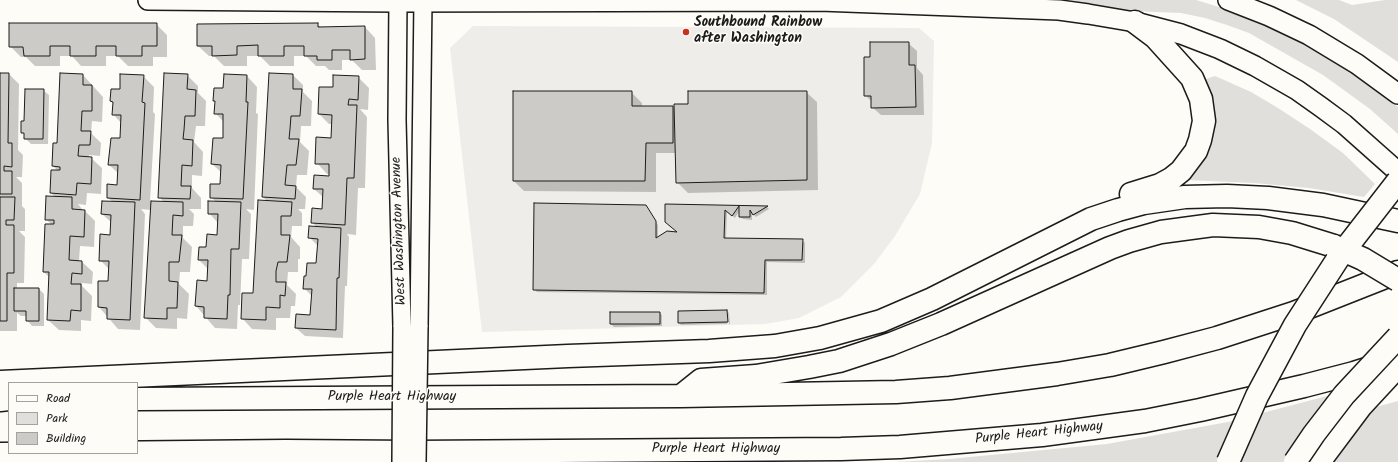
<!DOCTYPE html>
<style>
body{margin:0}
#map{position:relative;width:1398px;height:462px;overflow:hidden;background:#fdfcf7;font-family:Kalam,sans-serif}
canvas{display:block}
.legend{position:absolute;left:8px;top:382px;width:130px;height:72px;box-sizing:border-box;background:#fdfcf7;border:1px solid #a3a29f;margin:0;padding:5px 7px;list-style:none;font-size:12px;color:#1c1c1c}
.legend li{display:flex;align-items:center;gap:8px;height:20px}
.legend b{width:20px;border:1px solid #a3a29f}
</style>
<div id="map">
<canvas width="1398" height="462"></canvas>
<ul class="legend">
<li><b style="height:5px;background:#fdfcf7"></b>Road</li>
<li><b style="height:11px;background:#e0dfdb"></b>Park</li>
<li><b style="height:11px;background:#cccbc8"></b>Building</li>
</ul>
</div>
<script>
const g = document.querySelector('canvas').getContext('2d');
g.lineJoin = 'round';
function fillPath(path, color) {
  g.fillStyle = color;
  g.fill(path, 'evenodd');
}
function poly(rows) {
  const path = new Path2D();
  for (const r of rows) {
    path.moveTo(r[0], r[1]);
    for (let i = 2; i < r.length; i += 2) path.lineTo(r[i], r[i + 1]);
  }
  return path;
}
function strokePath(path, color, width, dash) {
  g.strokeStyle = color;
  g.lineWidth = width;
  g.lineCap = dash ? 'butt' : 'round';
  g.setLineDash(dash || []);
  g.stroke(path);
}
function write(font, color, halo, rows, align = 'center') {
  g.font = font + ' Kalam,sans-serif';
  g.lineWidth = 3;
  g.setLineDash([]);
  g.textBaseline = 'middle';
  g.strokeStyle = halo;
  g.fillStyle = color;
  for (const [text, x, y, turn = 0] of rows) {
    g.save();
    g.translate(x, y);
    g.rotate((+turn || 0) * Math.PI / 180);
    g.textAlign = isNaN(turn) ? turn : align;
    if (halo) g.strokeText(text, 0, 0);
    g.fillText(text, 0, 0);
    g.restore();
  }
}
fillPath(poly([
 [473,26,919,28,934,41,932,143,920,194,895,236,874,264,841,297,799,318,765,324,482,332,450,48]
]), '#eeede9');
fillPath(poly([
 [1051,0,1196,0,1232,11,1270,26,1330,57,1374,88,1398,107,1398,134,1370,109,1323,75,1249,33,1227,25,1205,18,1181,13,1132,11],
 [1296,0,1339,0,1352,5,1385,0,1398,0,1398,62,1334,19],
 [1215,76,1251,92,1278,108,1310,129,1343,153,1375,184,1364,197,1309,188,1254,183,1187,180,1200,165,1210,143,1214,122,1213,105,1209,91,1203,80],
 [1398,381,1376,407,1398,401,1398,462,895,462,949,459,1107,444,1228,422,1331,395]
]), '#e0dfdb');
fillPath(poly([
 [156,24,167,35,167,57,153,57,153,66,128,66,118,56,106,56,106,66,81,66,72,56,60,56,60,66,35,66,26,57,21,57,10,46],
 [317,24,321,27,365,27,375,38,376,70,362,70,352,60,342,60,342,70,329,70,325,66,316,66,306,56,294,56,294,66,270,66,260,56,247,56,247,66,224,66,214,56,209,56,198,46],
 [908,43,917,51,917,68,923,75,924,115,881,115,872,107,872,102,865,95,871,58],
 [0,74,9,74,19,84,18,150,23,155,22,177,16,177,22,183,22,206,25,209,25,231,19,231,25,237,24,283,17,283,17,289,39,289,44,294,44,326,32,326,27,320,27,316,21,316,17,313,17,331,0,331],
 [83,75,103,97,102,122,92,121,91,133,101,143,100,156,89,155,89,158,91,158,102,168,101,194,87,193,86,205,78,204,82,209,82,211,85,211,95,221,94,247,80,246,79,261,82,262,93,272,92,284,82,283,82,286,92,296,91,321,81,320,81,331,59,330,48,320,50,278,44,272,52,225,46,219,55,197,51,193,58,171,53,166,58,144],
 [187,75,198,86,198,93,206,101,205,126,196,126,194,142,203,152,202,176,192,175,192,188,201,198,201,209,189,209,194,214,193,226,183,226,183,238,192,247,190,272,180,272,179,284,189,294,187,319,177,318,177,329,156,328,145,317,151,210,141,209,145,214,140,330,118,329,99,307,109,282,110,270,100,260,111,236,112,223,102,214,113,202,108,198,118,186,119,174,109,165,121,139,121,123,113,114,114,103,111,101,121,90,143,76,154,87,153,112,155,114,150,202,164,202,159,197],
 [293,75,303,85,303,92,312,101,311,126,301,126,300,142,309,151,307,175,297,175,296,187,306,197,305,209,298,209,302,213,302,226,292,226,291,237,300,247,300,259,298,259,298,272,288,272,287,285,296,294,295,306,291,306,290,318,276,318,276,330,252,329,242,318,254,294,268,202,263,197,265,152],
 [247,76,257,87,256,113,258,114,254,210,246,209,251,214,249,259,242,259,240,305,238,305,237,329,215,328,196,306,208,282,208,269,199,260,218,236,218,223,209,213,216,202,211,197,221,185,222,173,212,164,224,139,224,122,215,113,224,89],
 [358,77,369,88,368,110,360,109,367,117,365,188,358,188,356,235,347,234,349,237,347,286,345,286,343,338,305,336,296,328,311,316,313,297,304,288,307,277,317,264,318,246,310,238,317,228,313,223,323,210,324,198,314,189,330,177,330,174,327,174,317,163,331,139,332,124,329,124,319,114,334,88],
 [43,90,49,95,48,144,31,144,25,138,25,135,22,132,25,122],
 [631,92,642,103,642,107,673,107,675,110,689,105,806,92,817,102,818,190,688,193,677,182,676,153,656,153,656,192,524,191,514,181],
 [666,205,767,207,769,209,756,217,752,213,752,220,743,219,740,217,740,210,735,218,727,212,726,239,802,240,805,243,805,263,767,262,767,295,537,292,534,289,645,206,658,225,658,238,679,233],
 [727,311,728,312,726,312,727,324,681,325,679,323],
 [728,312,729,313,730,324,729,324],
 [611,313,660,313,662,315,662,326,614,327,611,324]
]), '#0003');
const building = poly([
 [9,23,157,23,157,46,142,46,142,56,116,56,116,46,96,46,96,56,70,56,70,46,50,46,50,56,24,56,23,47,9,47,9,23],
 [318,23,318,27,365,26,365,59,350,60,350,50,332,50,332,60,317,60,317,56,304,56,304,46,284,46,284,56,258,56,258,45,237,46,237,55,212,56,212,46,197,46,197,24,318,23],
 [870,42,909,42,909,65,915,65,916,107,871,108,871,96,864,96,864,57,870,57,870,42],
 [0,73,9,73,8,143,12,143,12,167,4,166,4,171,12,171,12,194,0,194,0,73],
 [60,73,83,74,83,85,92,85,92,111,82,111,81,131,91,131,90,145,79,145,78,156,92,157,91,184,77,183,76,195,50,193,51,170,60,170,60,167,52,166,53,143,57,143,60,73],
 [164,73,188,74,187,89,196,90,195,116,185,116,184,130,183,139,193,140,192,166,182,165,181,186,191,186,190,199,158,198,164,73],
 [269,73,293,74,293,89,302,89,300,116,291,116,290,129,289,139,299,139,296,165,287,165,285,185,296,186,295,199,262,197,269,73],
 [120,74,144,75,142,102,145,103,140,200,107,198,107,184,117,185,118,165,108,165,111,138,120,138,121,115,112,115,113,102,110,101,111,89,120,89,120,74],
 [224,74,247,75,246,102,248,102,243,199,210,198,210,184,220,184,221,165,211,164,213,138,223,138,223,114,214,114,215,101,213,101,214,88,223,88,224,74],
 [333,75,359,76,358,100,349,99,348,105,357,105,354,178,347,178,345,225,311,223,312,208,322,209,323,189,313,189,314,175,329,176,329,164,315,164,316,137,331,138,332,115,318,114,319,87,333,87,333,75],
 [25,89,44,89,43,139,24,139,24,133,21,133,21,121,24,121,25,89],
 [513,91,632,91,632,106,673,106,673,143,646,143,645,181,513,181,513,91],
 [688,91,807,91,807,180,676,183,674,104,688,104,688,91],
 [46,196,72,197,72,209,85,210,84,237,70,236,69,260,82,261,82,274,72,273,71,284,81,284,81,311,71,310,70,321,47,320,49,272,43,272,45,224,54,224,54,220,45,220,46,196],
 [0,197,15,197,14,220,6,220,6,225,14,225,14,273,7,273,7,321,0,321,0,197],
 [258,200,292,202,291,216,281,216,281,235,290,235,287,262,278,262,276,271,276,282,286,282,285,296,280,295,280,308,266,307,266,320,241,319,242,293,253,293,258,200],
 [102,201,135,202,130,320,107,319,107,308,98,307,98,281,108,281,109,261,99,261,100,234,110,235,111,215,101,214,102,201],
 [151,201,183,202,183,216,173,215,172,235,182,235,179,262,169,262,169,281,178,282,177,308,167,308,167,319,144,318,151,201],
 [208,201,241,202,239,249,231,249,230,295,228,295,227,319,204,318,204,307,195,306,197,280,207,281,208,260,198,260,199,247,206,247,207,234,217,235,218,214,208,214,208,201],
 [534,203,646,205,656,221,656,238,667,231,677,232,665,222,665,204,768,206,753,215,750,210,750,217,739,217,739,206,732,216,725,210,724,238,803,239,802,260,765,260,764,293,533,290,534,203],
 [309,226,341,228,339,278,337,278,336,330,295,328,296,314,310,315,312,289,303,289,304,276,306,276,307,263,316,263,318,239,308,238,309,226],
 [14,288,39,288,39,321,26,321,26,311,14,311,14,288],
 [727,310,728,322,678,323,678,311,727,310],
 [610,312,660,312,660,324,610,324,610,312]
]);
fillPath(building, '#cccbc8');
strokePath(building, '#1c1c1c', 1);
const secondary = poly([
 [398,0,397,120,402,327],
 [419,327,423,0]
]);
const primary = poly([
 [148,0,397,2,820,1,1059,10,1088,14,1135,22,1181,34,1220,49,1255,66,1297,90,1321,107,1344,124,1398,172],
 [1228,0,1269,16,1309,35,1357,64,1398,94]
]);
const motorway = poly([
 [1131,194,1160,185,1171,179,1181,171,1196,151,1200,140,1204,121,1201,99,1192,78,1155,37,1135,22],
 [0,382,568,356,709,351,775,346,820,338,881,321,932,299,1091,219,1118,210,1144,203,1185,197,1227,196,1268,198,1323,205,1398,221],
 [681,396,701,380,756,376,809,367,839,361,891,344,941,324,1110,248,1129,241,1161,232,1213,225,1259,227,1292,233,1334,246],
 [137,399,681,396,896,392,950,388,1057,374,1110,365,1164,352,1217,338,1294,313,1398,272],
 [0,400,9,399],
 [0,454,286,451,414,452,841,449,900,447,1042,435,1145,421,1200,410,1304,386,1354,373,1398,359],
 [1319,462,1361,406,1398,366]
]);
strokePath(secondary, '#1c1c1c', 20);
strokePath(primary, '#1c1c1c', 22);
strokePath(motorway, '#1c1c1c', 25);
strokePath(secondary, '#fdfcf7', 17);
strokePath(primary, '#fdfcf7', 19);
strokePath(motorway, '#fdfcf7', 22);
const secondaryBridge = poly([
 [401,462,402,327],
 [417,462,419,327]
]);
const motorwayBridge = poly([
 [1334,246,1363,259,1398,280],
 [1228,462,1257,396,1295,325,1339,257,1398,181],
 [1295,462,1314,434,1344,395,1398,337]
]);
strokePath(secondaryBridge, '#1c1c1c', 20, []);
strokePath(motorwayBridge, '#1c1c1c', 25, []);
strokePath(secondaryBridge, '#fdfcf7', 17);
strokePath(motorwayBridge, '#fdfcf7', 22);
for (const [x, y, r, color] of [
 [686,32,4,"#c8321e"]
]) {
  const dot = new Path2D();
  dot.arc(x, y, r, 0, 2 * Math.PI);
  g.fillStyle = color;
  g.fill(dot);
  strokePath(dot, '#fdfcf7', 1.5);
}
write('bold 14px', '#1c1c1c', '#fdfcf7', [
 ["Southbound Rainbow",694,24],
 ["after Washington",694,40]
], 'left');
write('14px', '#1c1c1c', '#fdfcf7', [
 ["West Washington Avenue",400,231,-92],
 ["Purple Heart Highway",392,398],
 ["Purple Heart Highway",1039,434,-6],
 ["Purple Heart Highway",716,450]
]);
</script>
